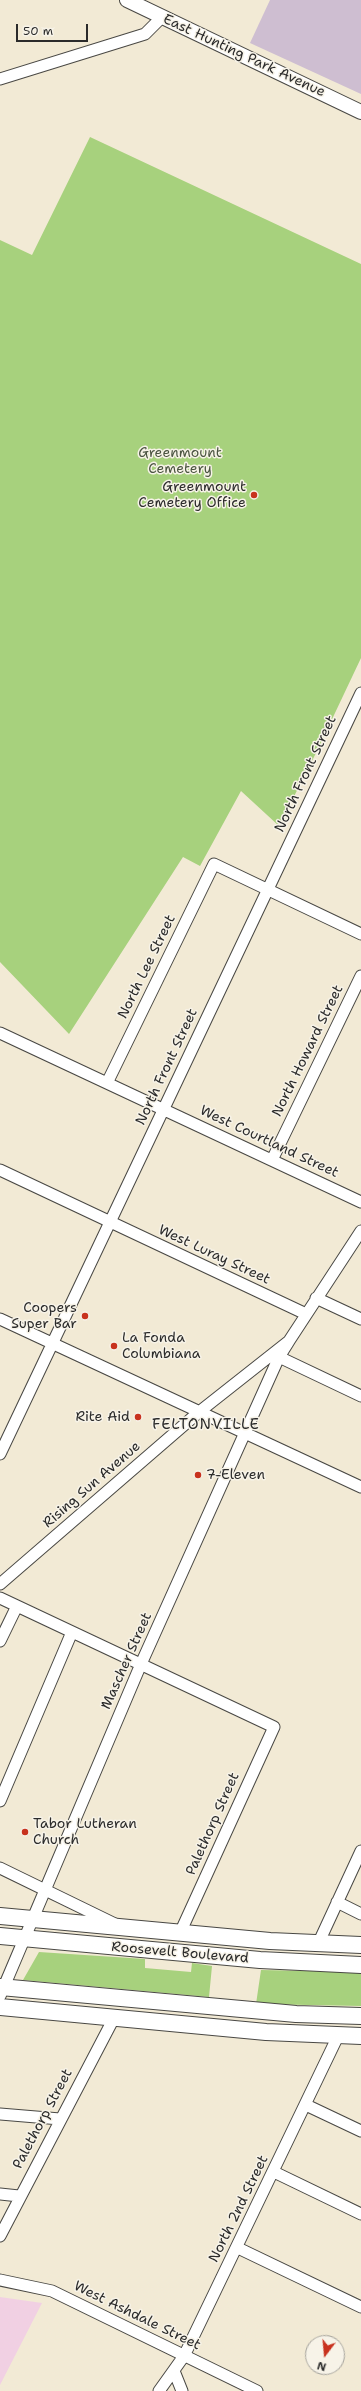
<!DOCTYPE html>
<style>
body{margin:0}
#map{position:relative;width:361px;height:2391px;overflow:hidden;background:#f2ead5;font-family:"Shantell Sans",sans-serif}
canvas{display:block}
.north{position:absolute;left:305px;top:2335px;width:40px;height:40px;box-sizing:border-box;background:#f7f3e8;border:1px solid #a5a39c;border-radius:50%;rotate:196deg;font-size:11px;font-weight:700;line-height:16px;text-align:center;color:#2b2b2b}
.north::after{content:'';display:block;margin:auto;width:14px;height:18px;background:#c8321e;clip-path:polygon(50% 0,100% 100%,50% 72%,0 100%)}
.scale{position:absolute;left:16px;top:24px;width:72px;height:18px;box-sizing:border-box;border:2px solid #2b2b2b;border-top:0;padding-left:5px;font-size:12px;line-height:14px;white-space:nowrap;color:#2b2b2b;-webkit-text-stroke:3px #f7f3e8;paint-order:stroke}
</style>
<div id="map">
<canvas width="361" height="2391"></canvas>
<div class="north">N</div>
<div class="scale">50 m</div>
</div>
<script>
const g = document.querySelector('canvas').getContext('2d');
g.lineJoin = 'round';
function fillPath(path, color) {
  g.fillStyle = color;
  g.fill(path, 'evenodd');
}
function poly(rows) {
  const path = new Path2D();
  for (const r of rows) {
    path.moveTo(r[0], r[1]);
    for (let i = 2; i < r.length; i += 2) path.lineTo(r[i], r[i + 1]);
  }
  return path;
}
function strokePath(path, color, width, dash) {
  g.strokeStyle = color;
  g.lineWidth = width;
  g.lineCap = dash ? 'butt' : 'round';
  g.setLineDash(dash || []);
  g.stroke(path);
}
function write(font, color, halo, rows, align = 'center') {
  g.font = font + ' "Shantell Sans",sans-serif';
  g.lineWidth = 3;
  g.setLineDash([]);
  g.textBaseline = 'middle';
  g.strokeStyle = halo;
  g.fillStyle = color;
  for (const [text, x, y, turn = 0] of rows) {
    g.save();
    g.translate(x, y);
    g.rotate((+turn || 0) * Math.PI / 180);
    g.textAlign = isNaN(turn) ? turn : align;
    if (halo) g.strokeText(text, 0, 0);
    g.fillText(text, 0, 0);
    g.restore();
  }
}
fillPath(poly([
 [0,2297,42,2303,0,2385]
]), '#f1d0e3');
fillPath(poly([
 [270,0,361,0,361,94,250,43]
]), '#cebed1');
fillPath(poly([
 [90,137,361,264,361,658,317,751,279,826,241,791,200,866,183,857,69,1034,0,962,0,240,32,255],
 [39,1952,145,1959,145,1968,191,1972,192,1963,212,1966,209,1997,23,1980],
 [261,1970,361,1972,361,2006,256,2004]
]), '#a7d17d');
const minor = poly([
 [0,79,145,34,162,17],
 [0,1033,361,1202],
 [107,1083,214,864,361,934],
 [272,1160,361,976],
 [0,1170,306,1314],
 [316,1298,361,1319],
 [0,1319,361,1487],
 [279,1357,361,1396],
 [0,1454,361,693],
 [0,1584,199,1412,289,1341,361,1231],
 [0,1598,274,1727,180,1933],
 [0,1641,17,1606],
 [0,1801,72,1632],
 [0,1868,115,1924],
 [337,1902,361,1914],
 [318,1944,361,1851],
 [0,1996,141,1664,279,1357,289,1341],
 [306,2105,361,2131],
 [0,2114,60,2119],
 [274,2172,361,2214],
 [0,2194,19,2196],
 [0,2236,114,2018],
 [238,2248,361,2307],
 [0,2280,52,2291,257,2391],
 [174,2371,182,2391],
 [159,2391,184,2356,338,2036]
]);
const major = poly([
 [127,0,361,112]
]);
const highway = poly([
 [0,1916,270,1941,361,1945],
 [0,1936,260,1960,361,1965],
 [0,1987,296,2014,361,2016],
 [0,2007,266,2032,361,2036]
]);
strokePath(minor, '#494844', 13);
strokePath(major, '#494844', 16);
strokePath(highway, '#494844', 18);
strokePath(minor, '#fff', 11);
strokePath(major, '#fff', 14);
strokePath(highway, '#fff', 16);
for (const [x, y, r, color] of [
 [254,495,4,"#c8321e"],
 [85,1316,4,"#c8321e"],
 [114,1346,4,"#c8321e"],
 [138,1417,4,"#c8321e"],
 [198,1475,4,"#c8321e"],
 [25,1832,4,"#c8321e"]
]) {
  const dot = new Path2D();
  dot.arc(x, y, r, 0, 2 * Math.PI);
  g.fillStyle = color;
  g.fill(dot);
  strokePath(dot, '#f7f3e8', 1.5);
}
write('14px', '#2b2b2b', '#f7f3e8', [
 ["East Hunting Park Avenue",244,56,25],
 ["North Front Street",306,774,-65],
 ["North Lee Street",147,967,-64],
 ["North Howard Street",308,1051,-64],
 ["North Front Street",167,1067,-65],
 ["West Courtland Street",269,1142,25],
 ["West Luray Street",214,1255,25],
 ["Rising Sun Avenue",92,1485,-41],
 ["Mascher Street",127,1661,-66],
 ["Palethorp Street",213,1824,-66],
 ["Roosevelt Boulevard",180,1953,5],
 ["Palethorp Street",43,2119,-62],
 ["North 2nd Street",239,2209,-64],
 ["West Ashdale Street",137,2316,26]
]);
write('14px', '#4a5440', '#f7f3e8', [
 ["Greenmount",180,453],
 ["Cemetery",180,469]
]);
write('14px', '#2b2b2b', '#f7f3e8', [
 ["Greenmount",246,487],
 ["Cemetery Office",246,503],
 ["Coopers",77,1308],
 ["Super Bar",77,1324],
 ["La Fonda",122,1338,"left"],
 ["Columbiana",122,1354,"left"],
 ["Rite Aid",130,1417],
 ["7-Eleven",206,1475,"left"],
 ["Tabor Lutheran",33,1824,"left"],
 ["Church",33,1840,"left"]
], 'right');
g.letterSpacing = '1px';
write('15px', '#2b2b2b', '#f7f3e8', [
 ["FELTONVILLE",206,1425]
]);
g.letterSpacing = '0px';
</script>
